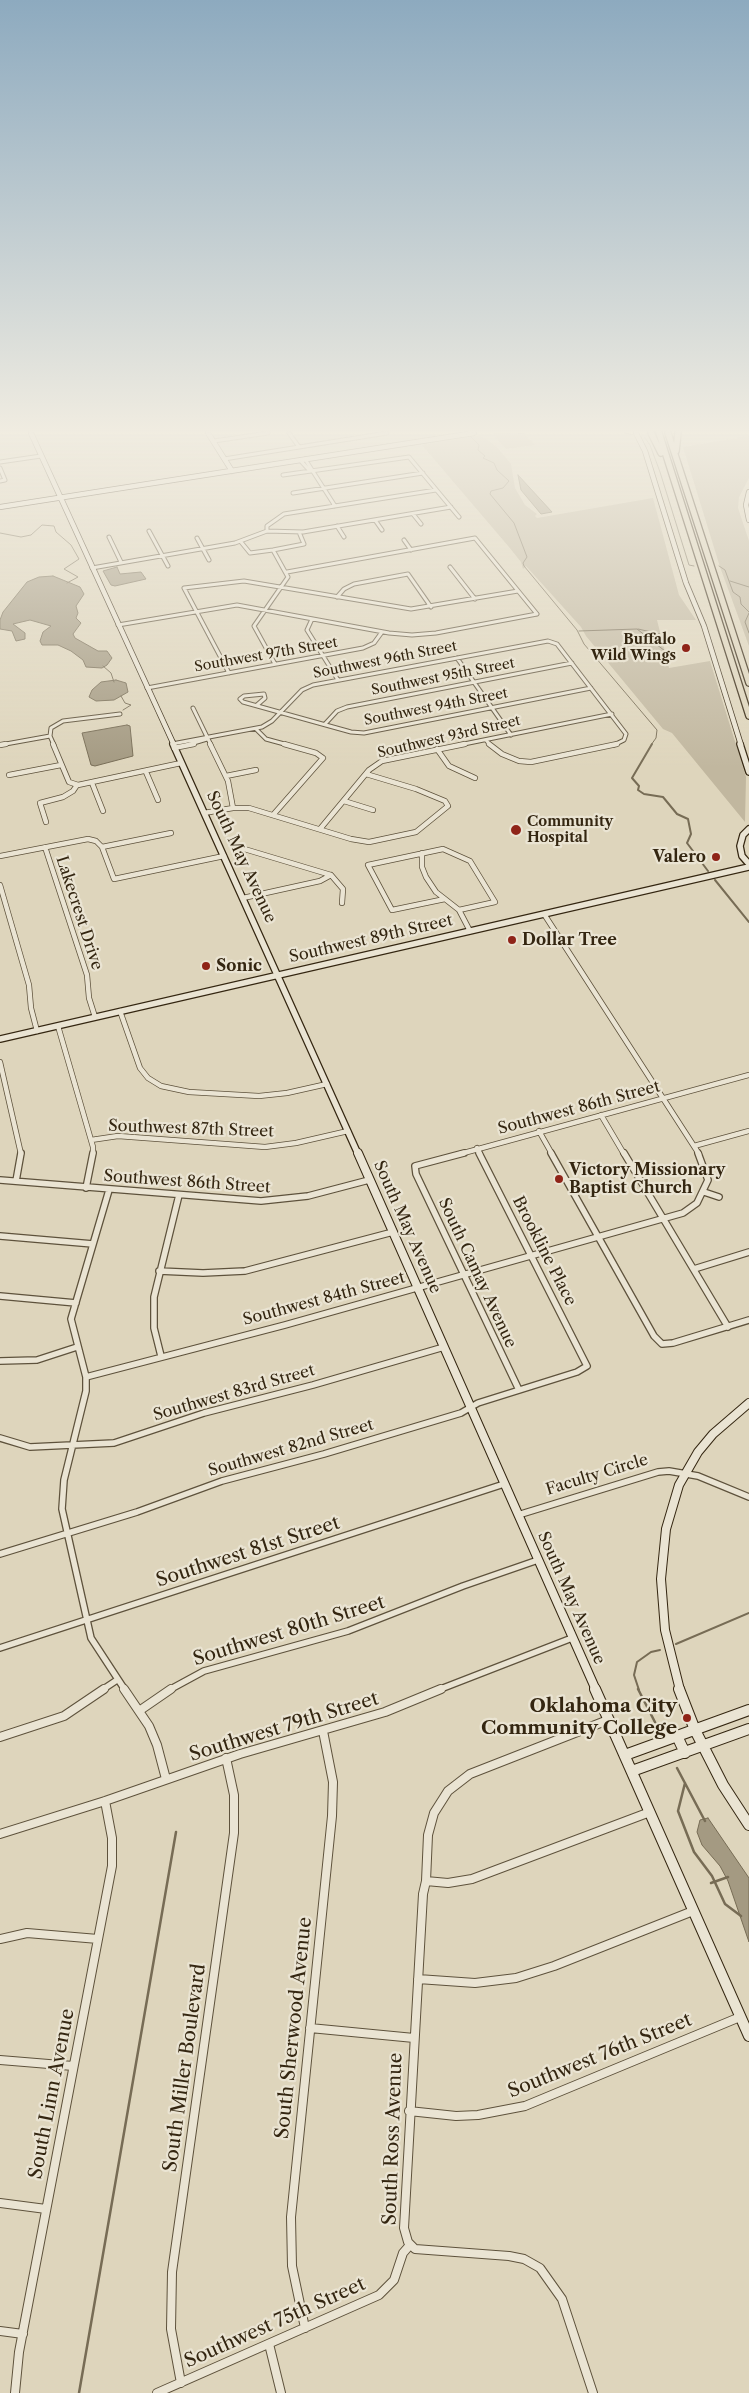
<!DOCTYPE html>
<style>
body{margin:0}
canvas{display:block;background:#ded5bc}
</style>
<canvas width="749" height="2393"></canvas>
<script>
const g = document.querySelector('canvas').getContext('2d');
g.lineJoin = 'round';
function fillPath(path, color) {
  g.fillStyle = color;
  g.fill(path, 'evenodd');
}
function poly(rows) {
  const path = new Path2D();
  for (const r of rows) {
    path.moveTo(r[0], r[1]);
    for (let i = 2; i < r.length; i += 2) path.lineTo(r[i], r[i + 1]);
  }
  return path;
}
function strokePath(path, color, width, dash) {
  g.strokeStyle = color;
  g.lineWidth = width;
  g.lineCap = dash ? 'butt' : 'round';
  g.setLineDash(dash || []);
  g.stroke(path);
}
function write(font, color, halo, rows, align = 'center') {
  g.font = font + ' "Libre Caslon Text",serif';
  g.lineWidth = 4.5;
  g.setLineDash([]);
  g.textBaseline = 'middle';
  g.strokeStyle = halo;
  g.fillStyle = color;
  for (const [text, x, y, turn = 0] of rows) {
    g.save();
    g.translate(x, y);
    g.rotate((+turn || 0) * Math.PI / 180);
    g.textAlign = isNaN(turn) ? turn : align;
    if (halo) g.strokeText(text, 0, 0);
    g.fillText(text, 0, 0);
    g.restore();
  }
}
fillPath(poly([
 [524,433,535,445,506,449,493,434],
 [480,435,497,447,511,464,515,488,525,505,537,514,535,516,537,518,653,498,679,595,696,620,657,620,669,668,710,661,746,777,745,822,672,733,663,729,586,636,581,627,526,566,523,569,521,562,509,547,422,445],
 [749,436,749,478,739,497,738,508,749,541,749,646,720,567,683,447]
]), '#c1b79f');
const water = poly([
 [518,475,552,512,541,514,521,490,518,475],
 [117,567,120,574,141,572,146,579,115,586,111,585,103,571,117,567],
 [53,576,80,587,84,594,76,606,78,613,76,618,81,623,73,634,75,638,98,651,107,651,112,658,107,665,102,668,86,667,83,660,71,651,58,645,42,645,40,641,43,632,51,626,30,620,13,624,25,633,25,639,16,641,12,631,0,629,0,620,3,612,27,582,39,577,53,576],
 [116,680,126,683,128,692,114,700,96,701,89,697,92,690,101,682,116,680],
 [127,725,130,726,133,756,95,766,91,765,82,733,127,725],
 [708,1818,749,1878,749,1942,728,1881,720,1866,702,1845,697,1832,700,1820,708,1818]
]);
fillPath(water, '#a49a82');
strokePath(water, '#776c55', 1);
strokePath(poly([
 [625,433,633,435],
 [470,436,479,445,478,450,485,456,483,458,494,463,497,470,509,481,503,488,491,491,490,494,514,523,527,557,523,563,524,566,577,630,584,644,657,730,656,738,651,745],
 [645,438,650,445,660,472,689,565,694,566],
 [0,533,21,537,31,535,42,525,54,526,56,532,71,545,79,559,64,569,78,577,67,583],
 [719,566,725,570,733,592,740,597,741,604,749,612],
 [730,581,749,587],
 [749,613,745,622,749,633],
 [638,629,660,634],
 [579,631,637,629,665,651],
 [103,666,111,673,114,682],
 [121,696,125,703,131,705,123,710]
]), '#776c55', 1);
strokePath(poly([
 [652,744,632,778,639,786,638,790,644,794,663,797,677,814,688,819,691,834,687,843,708,871],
 [715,880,749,922],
 [676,1644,749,1613],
 [639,1690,634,1675,637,1662,651,1652,660,1650]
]), '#776c55', 2);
strokePath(poly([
 [638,1689,659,1730],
 [677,1768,705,1821],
 [685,1783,678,1811,694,1852,712,1876,725,1904,741,1916],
 [711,1883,728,1877],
 [79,2393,176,1832]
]), '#776c55', 2.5);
const streetFar3 = poly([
 [289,433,299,447],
 [214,441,268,433],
 [224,459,387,433],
 [305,459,335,506],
 [300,460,310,471],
 [0,462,41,456],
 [0,468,5,480,0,481],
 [283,475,409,457,459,517],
 [293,493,423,473],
 [413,514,421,524],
 [375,520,382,530],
 [337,526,344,537],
 [149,531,168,566],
 [267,531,267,526,284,514,436,490],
 [109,537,121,562],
 [197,538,209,560],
 [404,540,411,550],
 [241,542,250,553,273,550,304,544,299,532],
 [273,550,288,577,254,626,275,664],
 [450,567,475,599],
 [92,568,235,543,267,531,303,532,451,507],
 [287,572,475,538,537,614],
 [337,597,344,589,354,584,408,574,431,607],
 [312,619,307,630,338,680],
 [118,625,237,605,389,633,412,635,436,633,537,614],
 [457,658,511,735],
 [229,673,184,588,244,581,411,609,518,591],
 [147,688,363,648,374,643,382,632],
 [257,705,265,698,264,694,244,696,240,699,243,702,351,732,364,733,591,688],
 [193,708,211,745],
 [325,724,337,711,347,707,572,663],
 [256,729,266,739,288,745],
 [486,740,490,745],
 [172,744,262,727,272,721,302,690,313,685,548,641,557,644,626,734,624,740,614,745],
 [0,745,50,736],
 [54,745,50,736,51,728,63,721,120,714],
 [187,745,207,739],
 [459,745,612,714]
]);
const streetFar2 = poly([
 [53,744,69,782,78,785,181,763],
 [210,744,228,781,233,808],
 [489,744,502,754,519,761,531,762,617,744],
 [0,745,6,744],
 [174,748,194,744],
 [437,749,449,766,475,778],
 [146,772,158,800],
 [9,775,61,765],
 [226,776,256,770],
 [92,783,103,811],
 [344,801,373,810],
 [204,813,233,808,249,808,351,839,369,842,416,832,448,806,445,801,416,789,366,774],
 [273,815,323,758,316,753,284,744],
 [46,822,40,803,63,797,73,791,77,785],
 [320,829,369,770,382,761,465,744],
 [45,847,87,975,89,998,95,1017],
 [102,847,171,833],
 [241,848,331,875,343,889,342,903],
 [443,849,470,861,495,902,459,910,445,899,392,910,368,865,443,849],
 [422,853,422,867,426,877,436,892,445,899],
 [0,856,88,839,96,841,102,847,114,879,224,856],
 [0,885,29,985,31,1008,37,1031],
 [243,898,320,881,331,875],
 [459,910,470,931],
 [544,914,699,1154],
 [120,1011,140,1068,148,1078,161,1086,189,1092,259,1096,287,1093,327,1084],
 [58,1026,93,1147,93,1154],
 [0,1062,21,1154],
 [601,1115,624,1154],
 [539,1131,552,1154],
 [91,1140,118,1136,265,1147,296,1143,348,1131],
 [694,1146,749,1131],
 [477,1148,480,1154],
 [460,1154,749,1075]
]);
const streetFar1 = poly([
 [464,1153,415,1166,416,1174,519,1390],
 [551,1153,654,1336,662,1344,673,1343,749,1320],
 [624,1153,728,1327],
 [0,1180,261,1201,308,1196,369,1180],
 [16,1181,21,1153],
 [86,1188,93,1153],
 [109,1190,71,1319,86,1377,86,1391,64,1480,62,1509,91,1638,125,1690],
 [704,1192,719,1197],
 [0,1236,93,1244],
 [694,1269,749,1252],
 [159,1271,203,1273,245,1271,393,1232],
 [0,1296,76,1303],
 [161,1356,154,1328,154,1297,179,1195],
 [0,1361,37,1360,77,1347],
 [86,1377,285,1325,683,1213,697,1203,708,1180,698,1153],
 [0,1438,30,1447,114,1443,204,1413,313,1385,444,1347],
 [518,1515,658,1472,669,1471,698,1476,749,1497],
 [0,1554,137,1512,222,1481,324,1454,461,1413,478,1403,577,1372,587,1366,479,1153],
 [0,1648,504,1484],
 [102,1690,117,1680],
 [169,1690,204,1671,348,1631,463,1586,538,1560],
 [438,1690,572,1638]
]);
const street = poly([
 [124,1689,149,1726,157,1745,166,1779],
 [139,1711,171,1689],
 [0,1737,64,1716,104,1689],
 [0,1834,105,1801,240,1754,385,1712,441,1689],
 [426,1881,448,1883,472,1879,650,1812],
 [0,1939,27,1933,98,1939],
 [418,1979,475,1983,516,1978,554,1966,693,1911],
 [310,2028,414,2038],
 [0,2060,73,2066],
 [409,2111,456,2116,478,2115,525,2106,740,2017],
 [0,2203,46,2209],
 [305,2328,292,2266,291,2217,332,1816,333,1782,323,1731],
 [0,2331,23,2334],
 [269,2344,281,2393],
 [181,2383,171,2329,172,2272,234,1833,234,1795,226,1758],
 [15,2393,19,2352,112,1866,112,1838,105,1801],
 [157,2393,379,2295,394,2280,403,2253,410,2245],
 [593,2393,562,2299,540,2268,524,2259,509,2256,415,2249,408,2242,404,2228,423,1894,426,1881,428,1835,434,1813,448,1791,470,1774,608,1720]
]);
const secondaryFar3 = poly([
 [31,433,174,745],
 [208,433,232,471],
 [636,433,645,451,686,583,704,626,741,745],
 [749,492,746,505,749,520],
 [0,507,474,433]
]);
const secondaryFar2 = poly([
 [173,744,358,1154],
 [740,744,749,772],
 [749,829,743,835,740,846,742,856,749,864],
 [0,1039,749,867]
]);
const secondaryFar1 = poly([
 [358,1153,596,1690],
 [680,1690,665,1630,661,1579,666,1529,679,1485,698,1452,713,1434,749,1403]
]);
const secondary = poly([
 [595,1689,749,2036],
 [679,1689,695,1730,723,1785,749,1825],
 [677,1736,685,1753],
 [625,1755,749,1710],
 [632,1771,749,1729]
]);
const highway = poly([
 [651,433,661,453],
 [659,433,749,716],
 [668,433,749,683],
 [676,451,678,433]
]);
strokePath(streetFar3, '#5e523c', 5);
strokePath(streetFar2, '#5e523c', 6);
strokePath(streetFar1, '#5e523c', 8);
strokePath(street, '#5e523c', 10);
strokePath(secondaryFar3, '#342611', 6);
strokePath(secondaryFar2, '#342611', 8);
strokePath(secondaryFar1, '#342611', 10);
strokePath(secondary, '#342611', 12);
strokePath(highway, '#342611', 8);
strokePath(streetFar3, '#eae4d3', 3);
strokePath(streetFar2, '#eae4d3', 4.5);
strokePath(streetFar1, '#eae4d3', 5.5);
strokePath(street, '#eae4d3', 8);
strokePath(secondaryFar3, '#eae4d3', 4.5);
strokePath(secondaryFar2, '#eae4d3', 5.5);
strokePath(secondaryFar1, '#eae4d3', 8);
strokePath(secondary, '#eae4d3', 10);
strokePath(highway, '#ded5bc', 5.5);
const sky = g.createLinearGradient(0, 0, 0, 768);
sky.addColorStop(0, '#8daabf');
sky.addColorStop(0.56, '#f0ece1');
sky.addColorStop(1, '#f0ece100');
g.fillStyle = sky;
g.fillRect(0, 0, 749, 768);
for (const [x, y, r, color] of [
 [686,648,5,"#8f2418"],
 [516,830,6,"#8f2418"],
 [716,857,5,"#8f2418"],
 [512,940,5,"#8f2418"],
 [206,966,5,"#8f2418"],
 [559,1179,5,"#8f2418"],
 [687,1718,5,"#8f2418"]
]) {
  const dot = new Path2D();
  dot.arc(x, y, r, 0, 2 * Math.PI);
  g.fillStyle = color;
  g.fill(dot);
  strokePath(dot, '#eae4d3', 2);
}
write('bold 14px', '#342611', '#eae4d3', [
 ["Buffalo",676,640],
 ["Wild Wings",676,656],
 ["Community",527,822,"left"],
 ["Hospital",527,838,"left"]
], 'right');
write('14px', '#342611', '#eae4d3', [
 ["Southwest 97th Street",266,655,-10],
 ["Southwest 96th Street",385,660,-11],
 ["Southwest 95th Street",443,677,-11],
 ["Southwest 94th Street",436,707,-11],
 ["Southwest 93rd Street",449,737,-13]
]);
write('16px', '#342611', '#eae4d3', [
 ["South May Avenue",241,857,65],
 ["Lakecrest Drive",79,913,72],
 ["Southwest 89th Street",371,939,-13],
 ["Southwest 86th Street",579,1108,-15],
 ["Southwest 87th Street",191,1129,2],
 ["Southwest 86th Street",187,1182,4],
 ["South May Avenue",407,1227,66],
 ["Brookline Place",544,1251,63],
 ["South Camay Avenue",477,1273,65],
 ["Southwest 84th Street",324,1299,-15],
 ["Southwest 83rd Street",234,1393,-16],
 ["Southwest 82nd Street",291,1448,-16],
 ["Faculty Circle",597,1475,-17],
 ["South May Avenue",571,1598,66]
]);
write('bold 16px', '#342611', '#eae4d3', [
 ["Valero",706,857,"right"],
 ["Dollar Tree",522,940],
 ["Sonic",216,966],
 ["Victory Missionary",569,1170],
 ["Baptist Church",569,1188]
], 'left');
write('19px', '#342611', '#eae4d3', [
 ["Southwest 81st Street",248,1552,-18],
 ["Southwest 80th Street",289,1631,-17],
 ["Southwest 79th Street",284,1727,-17],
 ["South Sherwood Avenue",294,2028,-84],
 ["Southwest 76th Street",600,2056,-22],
 ["South Miller Boulevard",185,2068,-82],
 ["South Linn Avenue",52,2094,-79],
 ["South Ross Avenue",393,2139,-88],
 ["Southwest 75th Street",275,2323,-24]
]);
write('bold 19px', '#342611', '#eae4d3', [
 ["Oklahoma City",677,1707],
 ["Community College",677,1729]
], 'right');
</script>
